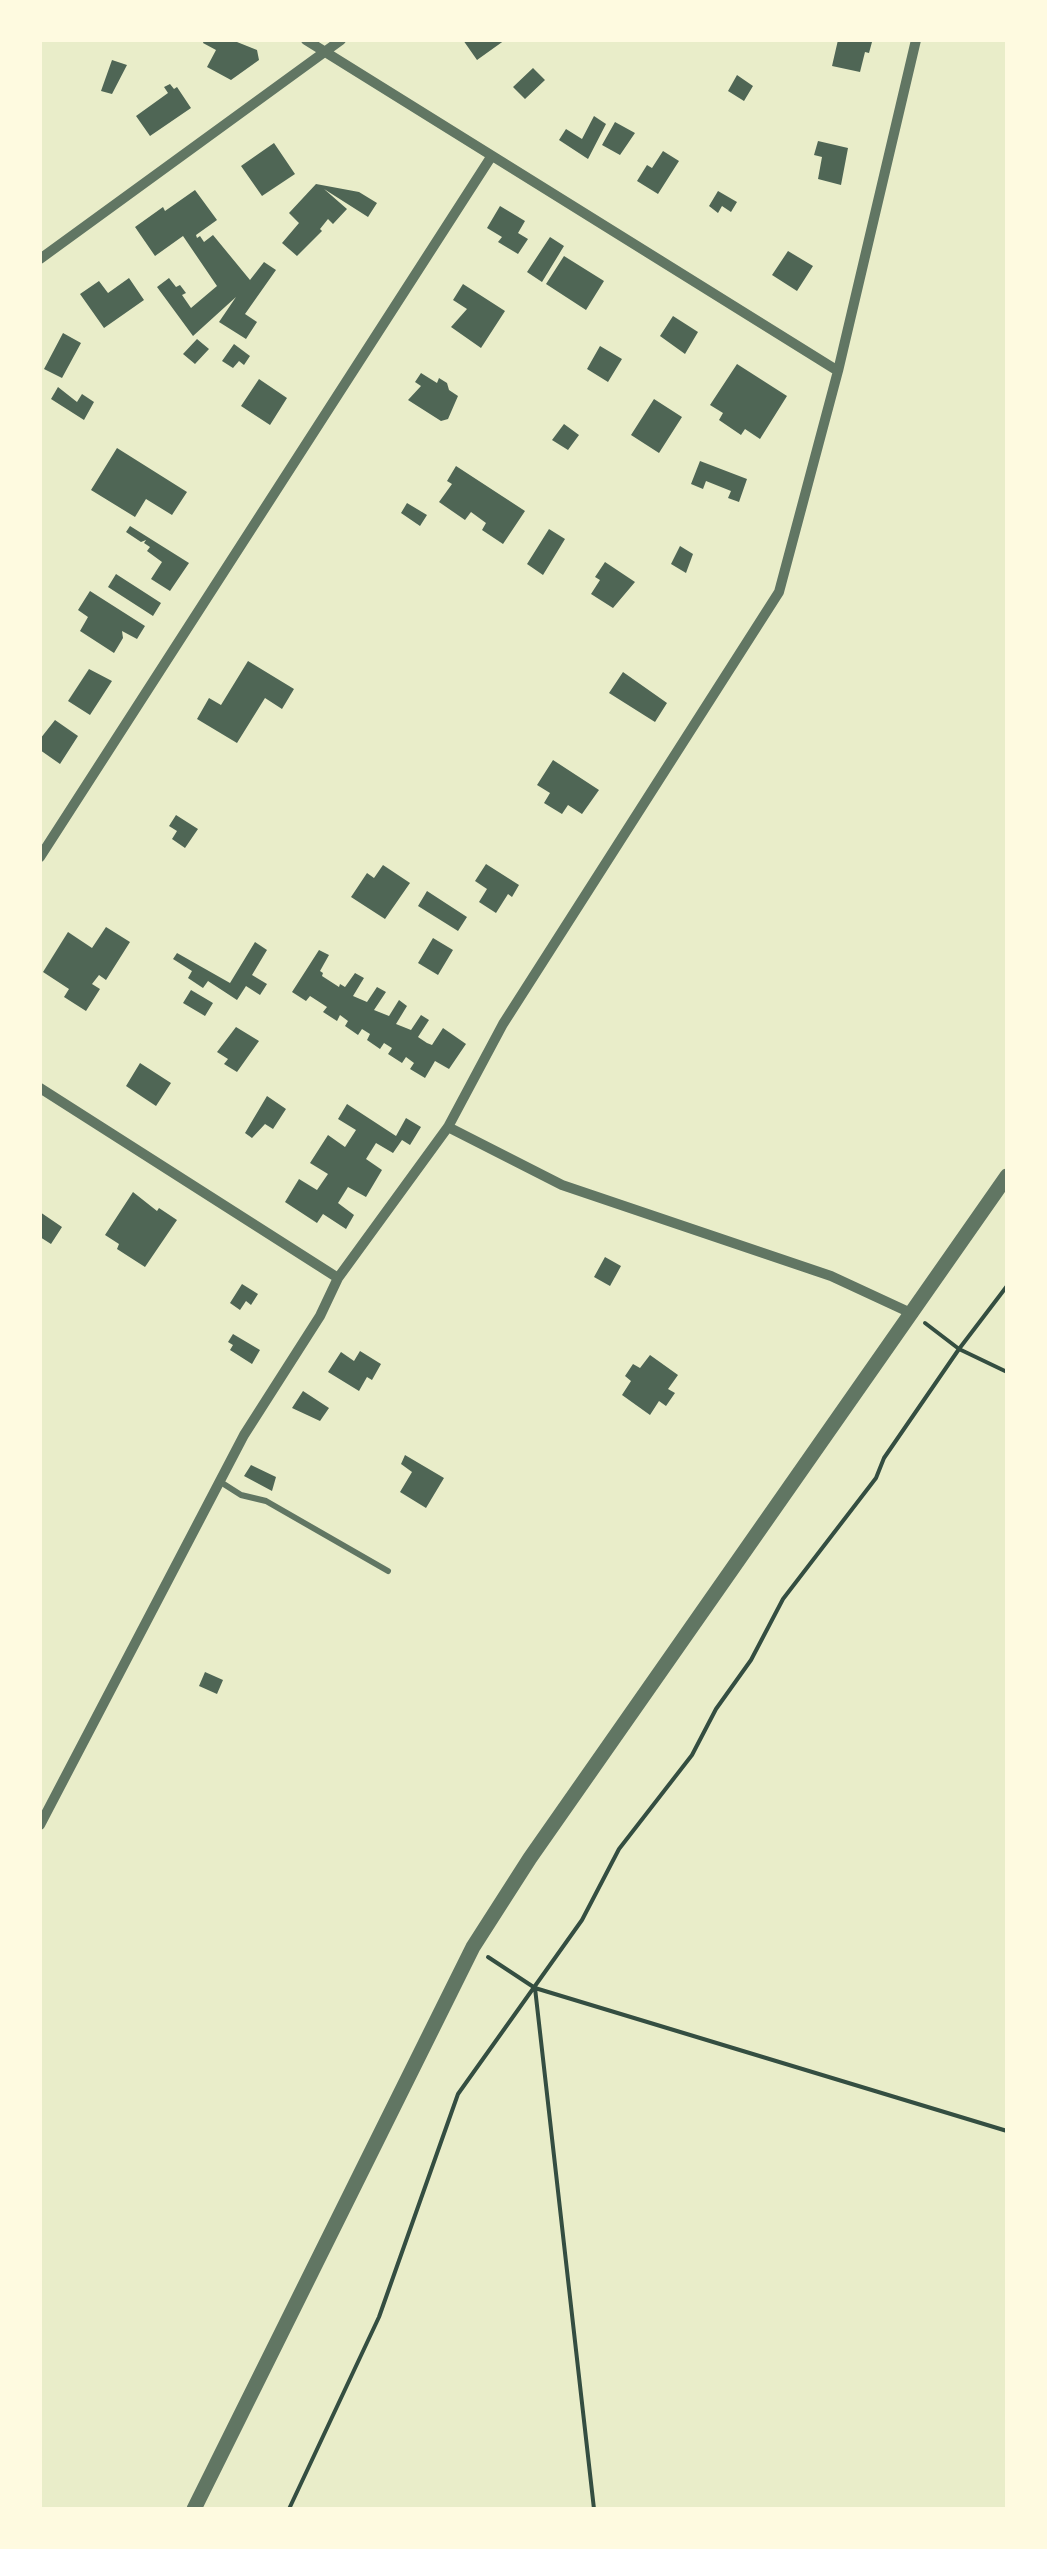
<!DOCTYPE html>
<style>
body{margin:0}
#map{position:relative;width:1047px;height:2549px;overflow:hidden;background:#e9edc9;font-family:Mulish,sans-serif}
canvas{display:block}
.frame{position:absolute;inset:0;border:42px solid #fefae0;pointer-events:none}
</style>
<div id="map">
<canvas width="1047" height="2549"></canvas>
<div class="frame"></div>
</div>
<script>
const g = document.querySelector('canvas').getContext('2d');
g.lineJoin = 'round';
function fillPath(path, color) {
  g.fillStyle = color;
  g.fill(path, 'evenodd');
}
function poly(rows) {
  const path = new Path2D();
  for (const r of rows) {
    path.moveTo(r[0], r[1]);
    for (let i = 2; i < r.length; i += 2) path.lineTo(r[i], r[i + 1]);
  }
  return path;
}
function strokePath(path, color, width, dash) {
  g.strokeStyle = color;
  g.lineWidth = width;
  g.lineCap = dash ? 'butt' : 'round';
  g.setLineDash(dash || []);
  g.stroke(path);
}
fillPath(poly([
 [204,40,232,40,257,50,259,60,231,80,207,67,216,50,203,43],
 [463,40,505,40,477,60],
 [838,40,872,42,869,53,865,52,860,72,832,66],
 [112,60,127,65,112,94,101,91],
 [533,68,545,80,525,99,513,87],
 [737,75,753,86,744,101,728,91],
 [170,84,174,89,177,87,191,108,150,136,136,116,168,93,164,87],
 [594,116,606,124,588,159,559,140,566,129,582,139],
 [615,122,635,133,620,155,602,145],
 [818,141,848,148,841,185,818,179,822,157,814,155],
 [274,143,295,174,262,196,241,166],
 [663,151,679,161,658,194,637,181,647,165,652,168],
 [316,184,359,192,377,203,368,217,324,189,347,209,333,224,328,219,320,229,322,231,297,256,282,243,299,223,289,213],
 [195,190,217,220,196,235,197,238,200,236,204,242,213,235,250,280,264,262,276,270,245,314,257,322,246,339,219,322,236,297,193,336,157,287,169,278,176,287,180,285,186,293,182,295,191,308,217,286,183,236,155,256,135,227,163,207,165,211],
 [718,191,737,202,731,212,722,206,718,213,709,206],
 [500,206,525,221,518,233,528,239,518,254,498,242,502,237,487,228],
 [550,237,564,246,542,282,527,272],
 [788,251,813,266,797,291,772,275],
 [564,256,604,281,586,310,546,284],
 [129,278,144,300,104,328,80,294,99,281,108,293],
 [463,284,505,311,481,348,451,327,467,309,453,300],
 [673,316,698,332,685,354,660,336],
 [63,333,81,343,62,378,44,369],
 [197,339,209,349,195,364,183,354],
 [234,344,250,356,244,365,239,361,233,368,222,361],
 [600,346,622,359,608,382,587,369],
 [737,364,787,396,760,439,745,429,741,435,719,420,723,413,710,405],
 [421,373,437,383,439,378,447,383,449,390,458,396,448,419,441,421,408,400,421,386,415,382],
 [259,379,287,398,270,425,241,406],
 [58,387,77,402,82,394,94,402,84,420,51,399],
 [654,399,682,417,659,453,631,435],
 [564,424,579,435,568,450,552,440],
 [117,448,187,492,172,515,146,499,135,517,91,490],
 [700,461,747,479,739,502,728,498,731,491,706,481,703,489,691,484],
 [456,466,525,511,503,544,482,530,486,523,471,512,465,520,439,502,452,484,447,481],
 [407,503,427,515,420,526,401,513],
 [130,526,189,563,170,591,151,579,162,562,147,551,150,547,144,543,146,540,141,542,126,532],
 [549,529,565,539,543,575,527,564],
 [680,546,693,554,686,573,671,564],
 [605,562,635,582,613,608,591,594,600,580,595,577],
 [116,574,161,603,153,616,108,587],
 [90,591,145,626,137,639,122,631,123,638,114,653,80,631,88,617,78,610],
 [248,661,294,689,282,709,265,698,237,743,197,719,209,698,221,705],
 [89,669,112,681,90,715,68,701],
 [623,672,667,703,655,722,609,693],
 [55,720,78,736,60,764,40,750,40,739],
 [553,760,599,790,582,814,568,805,562,814,544,803,550,793,537,785],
 [176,815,198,829,185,848,172,839,177,831,169,826],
 [486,864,519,885,512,897,508,894,496,913,479,902,487,889,475,881],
 [383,865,410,883,385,919,351,897,367,873,374,878],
 [427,891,467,917,458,931,418,906],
 [106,927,130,942,106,980,99,975,92,984,100,989,86,1011,64,997,69,989,43,972,68,932,92,948],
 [433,938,453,950,438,975,418,963],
 [255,942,267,950,252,975,267,984,260,995,246,986,237,1000,208,981,203,988,188,978,192,971,173,959,177,953,230,983],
 [319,950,329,955,320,971,323,973,322,976,339,987,340,984,345,987,355,973,364,978,353,996,367,1002,377,987,386,992,374,1010,389,1016,399,1000,407,1006,396,1024,411,1030,421,1015,429,1020,418,1037,427,1043,432,1045,443,1028,466,1044,449,1069,435,1061,425,1078,410,1069,414,1063,406,1057,402,1063,388,1054,392,1048,384,1043,380,1049,367,1040,370,1034,362,1029,358,1035,345,1026,348,1021,340,1015,337,1021,323,1012,327,1007,310,996,306,1001,292,992],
 [191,990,213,1003,205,1016,183,1003],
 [236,1027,259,1041,237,1072,224,1064,228,1059,217,1052],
 [140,1063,171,1083,156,1106,126,1086],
 [267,1096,286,1109,273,1129,265,1124,252,1138,245,1133],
 [347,1104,396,1136,406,1118,421,1127,410,1145,402,1140,393,1153,376,1143,366,1159,382,1170,366,1197,348,1187,338,1203,354,1215,346,1229,323,1214,317,1223,285,1202,299,1179,317,1190,328,1174,310,1163,328,1135,345,1147,356,1130,338,1119],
 [133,1192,157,1211,159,1208,177,1220,145,1267,117,1249,119,1244,105,1235],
 [40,1212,62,1227,51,1244,40,1237],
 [605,1257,621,1266,610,1286,594,1277],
 [242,1284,258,1294,251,1305,246,1301,240,1310,230,1303],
 [233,1334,260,1350,252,1364,230,1350,233,1345,228,1342],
 [360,1351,381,1364,372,1380,367,1377,359,1391,328,1372,341,1352,354,1361],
 [650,1355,678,1375,668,1389,675,1393,666,1406,659,1401,650,1415,622,1395,631,1381,625,1376,633,1364,640,1368],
 [303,1391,329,1408,320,1421,292,1408],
 [405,1455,444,1478,426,1508,400,1492,412,1472,401,1464],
 [251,1465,276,1477,272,1491,244,1476],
 [205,1672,223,1680,217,1694,199,1686]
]), '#4f6655');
strokePath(poly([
 [925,1323,959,1349,1007,1372],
 [488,1957,535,1988,594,2509],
 [535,1988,1007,2131],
 [289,2509,379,2317,458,2094,582,1920,619,1849,692,1755,716,1709,751,1660,783,1599,876,1478,884,1458,959,1349,1007,1286]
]), '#344e41', 4);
strokePath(poly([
 [219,1481,241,1495,266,1501,388,1571]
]), '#617663', 6);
strokePath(poly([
 [306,40,838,371],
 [40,259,341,40],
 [40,857,491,157],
 [40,1088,338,1278],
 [448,1127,562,1185,831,1276,913,1314],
 [40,1825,244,1435,320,1316,338,1278,448,1127,503,1024,779,592,838,371,916,40]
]), '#617663', 10);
strokePath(poly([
 [194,2509,473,1947,530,1858,1007,1176]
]), '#617663', 15);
</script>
